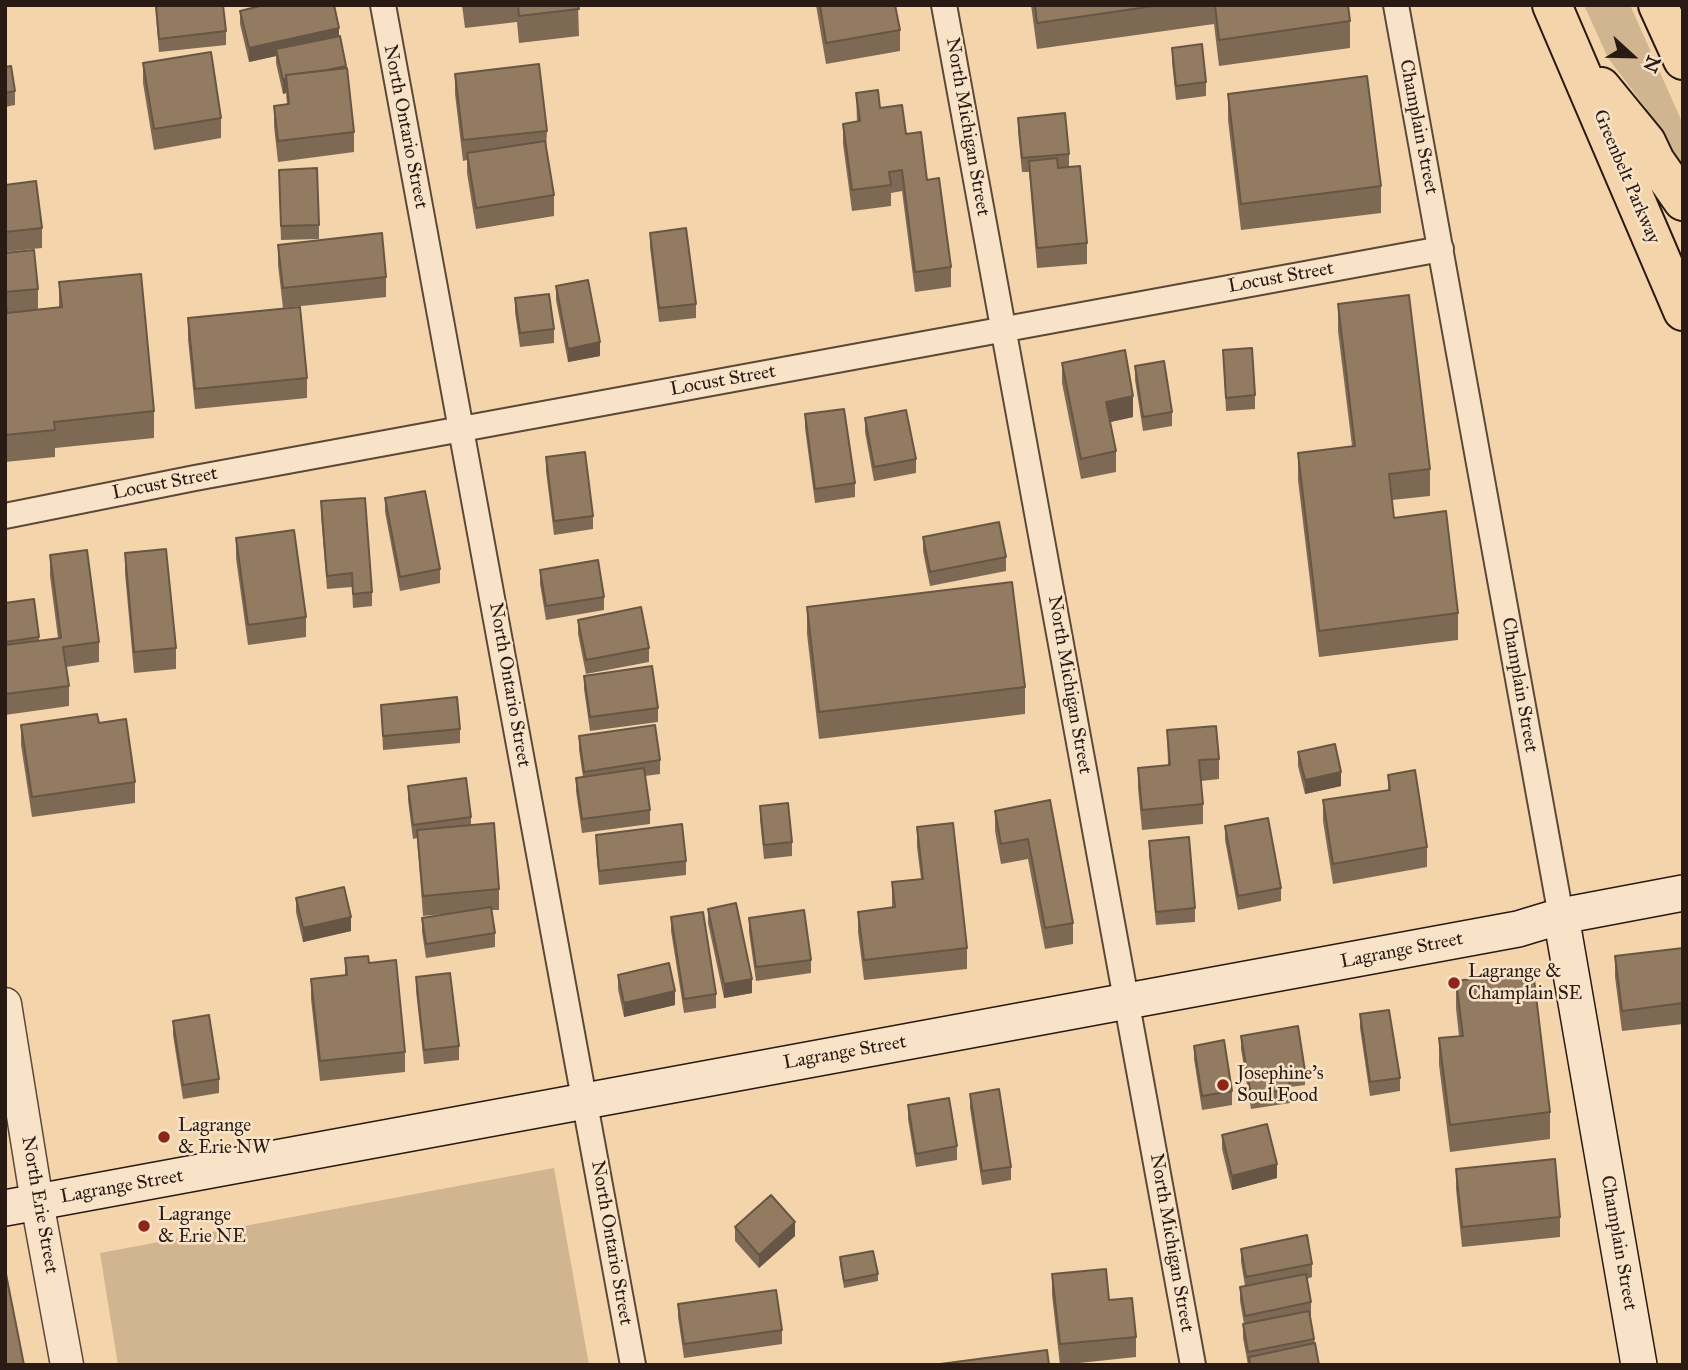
<!DOCTYPE html>
<style>
body{margin:0}
#map{position:relative;width:1688px;height:1370px;overflow:hidden;background:#f4d4aa;font-family:"IM FELL Great Primer",serif}
canvas{display:block}
.frame{position:absolute;inset:0;border:7px solid #291a13;pointer-events:none}
.north{position:absolute;left:1597px;top:21px;width:70px;height:70px;-webkit-text-stroke:5px #f8e3c8;paint-order:stroke;rotate:112deg;font-size:19px;font-weight:700;line-height:28px;text-align:center;color:#291a13}
.north::after{content:'';display:block;margin:auto;width:24px;height:32px;background:#291a13;clip-path:polygon(50% 0,100% 100%,50% 72%,0 100%)}
</style>
<div id="map">
<canvas width="1688" height="1370"></canvas>
<div class="frame"></div>
<div class="north">N</div>
</div>
<script>
const g = document.querySelector('canvas').getContext('2d');
g.lineJoin = 'round';
function fillPath(path, color) {
  g.fillStyle = color;
  g.fill(path, 'evenodd');
}
function poly(rows) {
  const path = new Path2D();
  for (const r of rows) {
    path.moveTo(r[0], r[1]);
    for (let i = 2; i < r.length; i += 2) path.lineTo(r[i], r[i + 1]);
  }
  return path;
}
function strokePath(path, color, width, dash) {
  g.strokeStyle = color;
  g.lineWidth = width;
  g.lineCap = dash ? 'butt' : 'round';
  g.setLineDash(dash || []);
  g.stroke(path);
}
function write(font, color, halo, rows, align = 'center') {
  g.font = font + ' "IM FELL Great Primer",serif';
  g.lineWidth = 5;
  g.setLineDash([]);
  g.textBaseline = 'middle';
  g.strokeStyle = halo;
  g.fillStyle = color;
  for (const [text, x, y, turn = 0] of rows) {
    g.save();
    g.translate(x, y);
    g.rotate((+turn || 0) * Math.PI / 180);
    g.textAlign = isNaN(turn) ? turn : align;
    if (halo) g.strokeText(text, 0, 0);
    g.fillText(text, 0, 0);
    g.restore();
  }
}
fillPath(poly([
 [1584,5,1630,5,1683,124,1683,178,1661,147,1645,107,1608,58],
 [554,1168,589,1365,118,1365,100,1253]
]), '#d1b490');
const minor = poly([
 [383,5,633,1365],
 [944,5,1193,1365],
 [1396,5,1561,916],
 [5,516,195,478,1441,249]
]);
const tertiary = poly([
 [5,1004,37,1202,67,1365]
]);
const secondary = poly([
 [1561,916,1639,1365],
 [5,1208,1518,929,1561,916,1683,893]
]);
const primary = poly([
 [1552,5,1683,311],
 [1658,5,1683,60],
 [1601,87,1646,142,1655,161,1683,201]
]);
strokePath(minor, '#5c4839', 28);
strokePath(tertiary, '#5c4839', 35);
strokePath(secondary, '#291a13', 38);
strokePath(primary, '#291a13', 42);
strokePath(minor, '#f8e3c8', 24);
strokePath(tertiary, '#f8e3c8', 32);
strokePath(secondary, '#f8e3c8', 35);
strokePath(primary, '#f4d4aa', 38);
fillPath(poly([
 [155,5,223,5,226,31,226,45,159,52],
 [462,5,578,5,579,36,519,43,517,22,465,28],
 [816,5,895,5,900,30,900,51,826,64],
 [1031,5,1348,5,1350,21,1350,48,1219,66,1214,24,1037,49],
 [240,11,339,36,346,68,354,132,354,152,278,162,274,126,274,106,287,104,286,93,283,94,276,63,276,56,249,62,240,24],
 [1172,48,1206,82,1206,96,1176,100,1172,62],
 [143,63,221,118,221,138,154,150,143,83],
 [5,67,15,91,15,105,5,107],
 [455,74,547,131,546,151,554,195,554,216,476,229,467,173,467,160,463,161,455,94],
 [856,93,880,108,906,134,927,180,951,267,951,287,915,292,902,191,891,193,891,206,852,211,843,144,843,124,857,122],
 [1228,94,1381,186,1381,213,1241,230,1228,120],
 [1018,118,1069,154,1069,167,1087,243,1087,264,1037,268,1029,172,1022,172,1018,132],
 [279,183,319,225,319,239,281,240],
 [5,185,42,228,42,248,5,252],
 [650,233,696,304,696,318,659,322,650,247],
 [278,245,386,277,386,297,283,308,278,265],
 [5,253,38,289,38,309,59,307,59,282,154,411,154,438,55,448,55,457,5,462],
 [556,286,600,356,568,362,556,300],
 [515,298,554,329,554,343,520,347,515,312],
 [1338,304,1430,469,1430,496,1392,500,1394,518,1458,613,1458,640,1319,657,1298,480,1298,453,1352,446,1338,331],
 [188,318,307,378,307,398,195,409,188,339],
 [1223,350,1255,395,1255,409,1226,411],
 [1062,363,1133,417,1110,422,1116,451,1116,472,1081,479,1062,383],
 [1135,366,1172,412,1172,426,1143,431,1135,380],
 [805,414,855,483,855,497,815,503,805,428],
 [865,418,916,459,916,473,874,481,865,432],
 [546,457,593,516,593,529,554,535,546,471],
 [385,498,440,569,440,583,400,591,385,512],
 [321,501,372,592,372,606,353,608,352,587,327,589,321,515],
 [923,537,1006,557,1006,571,930,586,923,551],
 [236,538,306,617,306,637,248,645,236,558],
 [125,553,176,648,176,669,134,673,125,573],
 [50,555,99,642,99,662,66,667,69,686,69,706,5,715,5,603,39,637,39,641,58,638,50,576],
 [540,570,604,597,604,610,546,620,540,584],
 [807,607,1025,687,1025,714,819,739,807,634],
 [578,620,649,648,649,662,586,674,578,634],
 [584,676,658,708,658,722,590,731,584,689],
 [381,705,460,729,460,743,383,750],
 [99,723,135,782,135,803,32,817,21,745,21,725],
 [1167,730,1219,759,1219,779,1201,781,1203,804,1203,824,1142,830,1138,788,1138,768,1168,765],
 [579,736,660,760,660,774,645,776,650,810,650,824,582,833,576,791,576,778,583,777,579,750],
 [1298,752,1341,786,1305,794,1298,766],
 [1388,775,1427,847,1427,867,1333,884,1323,821,1323,800,1388,790],
 [408,786,471,817,471,825,499,889,499,910,491,910,495,933,495,947,426,958,422,932,422,918,444,914,423,916,417,838,413,839,408,800],
 [1050,800,1073,923,1073,944,1045,949,1028,859,1001,864,995,831,995,811],
 [760,806,792,842,792,856,764,859,760,820],
 [1225,826,1281,888,1281,901,1238,910,1225,840],
 [917,827,967,948,967,969,864,980,858,932,858,912,892,907,892,882,921,879,917,847],
 [596,835,686,861,686,875,599,885,596,848],
 [1149,841,1195,908,1195,922,1156,925,1149,855],
 [296,898,351,931,303,942,296,912],
 [708,909,752,993,724,998,708,923],
 [671,917,716,994,716,1008,684,1013,671,931],
 [749,918,811,960,811,973,756,981,749,932],
 [1683,948,1683,1024,1622,1031,1615,977,1615,956],
 [345,958,369,963,405,1052,405,1072,320,1081,311,999,311,979,345,975],
 [618,975,675,1005,624,1017,618,989],
 [416,977,459,1046,459,1060,424,1064,416,991],
 [1456,981,1550,1112,1550,1139,1450,1152,1439,1065,1439,1038,1459,1036,1456,1008],
 [1360,1014,1400,1078,1400,1091,1370,1096,1360,1028],
 [173,1021,219,1079,219,1093,183,1099,173,1035],
 [1241,1036,1305,1071,1305,1085,1290,1087,1290,1103,1251,1109,1241,1049],
 [1194,1046,1232,1091,1232,1105,1202,1110,1194,1059],
 [970,1094,1011,1167,1011,1180,982,1185,970,1108],
 [908,1105,957,1146,957,1160,916,1167,908,1119],
 [1222,1135,1277,1178,1232,1190,1222,1149],
 [1456,1169,1560,1217,1560,1237,1462,1247,1456,1189],
 [735,1227,795,1236,759,1268,735,1241],
 [1241,1249,1312,1264,1312,1277,1307,1279,1311,1302,1311,1316,1310,1316,1319,1365,1248,1365,1243,1338,1243,1324,1244,1324,1240,1301,1240,1287,1245,1286,1241,1262],
 [840,1257,878,1274,878,1281,844,1288,840,1264],
 [1052,1274,1109,1300,1136,1337,1136,1357,1060,1365,1052,1295],
 [678,1304,782,1330,782,1344,684,1358,678,1317]
]), '#7e6a54');
fillPath(poly([
 [339,28,339,42,276,49,276,56,249,62,249,48],
 [286,79,286,93,283,94,283,80],
 [600,342,600,356,568,362,568,349],
 [1133,396,1133,417,1106,423,1106,402],
 [1341,772,1341,786,1305,794,1305,780],
 [351,917,351,931,303,942,303,928],
 [752,979,752,993,724,998,724,984],
 [675,991,675,1005,624,1017,624,1003],
 [1277,1164,1277,1178,1232,1190,1232,1176],
 [795,1222,795,1236,759,1268,759,1255]
]), '#675645');
const building = poly([
 [156,5,223,5,226,31,159,39,156,5],
 [264,5,334,5,339,28,249,48,240,11,264,5],
 [518,5,578,5,579,9,519,16,518,5],
 [820,5,895,5,900,30,826,43,820,5],
 [1035,5,1161,5,1037,23,1035,5],
 [1215,5,1348,5,1350,21,1219,40,1215,5],
 [340,36,346,66,327,70,286,75,286,79,283,80,276,49,340,36],
 [1202,44,1206,82,1176,86,1172,48,1202,44],
 [211,52,221,118,154,129,143,63,211,52],
 [539,64,547,131,463,140,455,74,539,64],
 [11,66,15,91,5,93,5,67,11,66],
 [347,68,354,132,278,141,274,106,289,104,286,75,347,68],
 [1367,76,1381,186,1241,204,1228,94,1367,76],
 [878,90,880,108,902,105,906,134,921,132,927,180,939,178,951,267,915,272,902,170,889,172,891,185,852,190,843,124,860,121,856,93,878,90],
 [1065,113,1069,154,1022,158,1018,118,1065,113],
 [545,141,554,195,476,208,467,153,545,141],
 [1057,158,1058,168,1080,166,1087,243,1037,248,1029,161,1057,158],
 [317,168,319,225,281,226,279,170,317,168],
 [36,181,42,228,5,232,5,185,36,181],
 [686,228,696,304,659,308,650,233,686,228],
 [382,233,386,277,283,288,278,245,382,233],
 [34,250,38,289,5,292,5,253,34,250],
 [141,274,154,411,54,422,55,430,5,435,5,296,7,313,62,307,59,282,141,274],
 [588,280,600,342,568,349,556,286,588,280],
 [549,294,554,329,520,333,515,298,549,294],
 [1409,295,1430,469,1389,474,1394,518,1446,511,1458,613,1319,631,1298,453,1355,446,1338,304,1409,295],
 [300,307,307,378,195,389,188,318,300,307],
 [1252,348,1255,395,1226,398,1223,350,1252,348],
 [1125,350,1133,396,1106,402,1116,451,1081,459,1062,363,1125,350],
 [1164,361,1172,412,1143,417,1135,366,1164,361],
 [844,409,855,483,815,489,805,414,844,409],
 [906,410,916,459,874,467,865,418,906,410],
 [585,452,593,516,554,521,546,457,585,452],
 [425,491,440,569,400,577,385,498,425,491],
 [365,498,372,592,353,594,352,573,327,576,321,501,365,498],
 [999,522,1006,557,930,572,923,537,999,522],
 [294,530,306,617,248,625,236,538,294,530],
 [166,549,176,648,134,652,125,553,166,549],
 [87,550,99,642,63,647,69,686,5,694,5,645,61,638,50,555,87,550],
 [598,560,604,597,546,606,540,570,598,560],
 [1012,582,1025,687,819,712,807,607,1012,582],
 [34,599,39,637,5,642,5,603,34,599],
 [641,607,649,648,586,660,578,620,641,607],
 [652,666,658,708,590,717,584,676,652,666],
 [457,697,460,729,383,736,381,705,457,697],
 [97,714,99,723,126,719,135,782,32,797,21,725,97,714],
 [655,725,660,760,584,772,579,736,655,725],
 [1216,726,1219,759,1199,760,1203,804,1142,810,1138,768,1170,765,1167,730,1216,726],
 [1335,744,1341,772,1305,780,1298,752,1335,744],
 [644,768,650,810,582,819,576,778,644,768],
 [1415,770,1427,847,1333,864,1323,800,1390,790,1388,775,1415,770],
 [466,778,471,817,413,825,408,786,466,778],
 [1050,800,1073,923,1045,928,1028,839,1001,844,995,811,1050,800],
 [788,803,792,842,764,845,760,806,788,803],
 [1268,818,1281,888,1238,896,1225,826,1268,818],
 [494,823,499,889,423,896,417,830,494,823],
 [953,823,967,948,864,960,858,912,895,907,892,882,923,879,917,827,953,823],
 [682,824,686,861,599,871,596,835,682,824],
 [1189,837,1195,908,1156,912,1149,841,1189,837],
 [344,887,351,917,303,928,296,898,344,887],
 [736,903,752,979,724,984,708,909,736,903],
 [491,907,495,933,426,944,422,918,491,907],
 [804,910,811,960,756,967,749,918,804,910],
 [703,912,716,994,684,999,671,917,703,912],
 [1683,948,1683,1003,1622,1011,1615,956,1683,948],
 [368,956,369,963,396,960,405,1052,320,1061,311,979,347,975,345,958,368,956],
 [669,963,675,991,624,1003,618,975,669,963],
 [1533,971,1550,1112,1450,1125,1439,1038,1463,1036,1456,981,1533,971],
 [450,973,459,1046,424,1050,416,977,450,973],
 [1389,1010,1400,1078,1370,1082,1360,1014,1389,1010],
 [209,1015,219,1079,183,1085,173,1021,209,1015],
 [1298,1026,1305,1071,1288,1073,1290,1089,1251,1095,1241,1036,1298,1026],
 [1224,1040,1232,1091,1202,1096,1194,1046,1224,1040],
 [999,1089,1011,1167,982,1171,970,1094,999,1089],
 [949,1098,957,1146,916,1154,908,1105,949,1098],
 [1267,1124,1277,1164,1232,1176,1222,1135,1267,1124],
 [1555,1159,1560,1217,1462,1227,1456,1169,1555,1159],
 [771,1195,795,1222,759,1255,735,1227,771,1195],
 [1307,1235,1312,1264,1246,1277,1241,1249,1307,1235],
 [873,1251,878,1274,844,1281,840,1257,873,1251],
 [5,1269,24,1365,5,1365,5,1269],
 [1106,1269,1109,1300,1132,1298,1136,1337,1060,1344,1052,1274,1106,1269],
 [1306,1274,1311,1302,1245,1316,1240,1287,1306,1274],
 [776,1290,782,1330,684,1344,678,1304,776,1290],
 [1309,1311,1314,1339,1248,1352,1243,1324,1309,1311],
 [1315,1343,1319,1365,1250,1365,1249,1357,1315,1343],
 [1047,1350,1049,1365,941,1365,940,1364,1047,1350]
]);
fillPath(building, '#937b62');
strokePath(building, '#675645', 2);
for (const [x, y, r, color] of [
 [1454,983,7,"#8f2418"],
 [1223,1085,7,"#8f2418"],
 [164,1137,7,"#8f2418"],
 [144,1226,7,"#8f2418"]
]) {
  const dot = new Path2D();
  dot.arc(x, y, r, 0, 2 * Math.PI);
  g.fillStyle = color;
  g.fill(dot);
  strokePath(dot, '#f8e3c8', 2.5);
}
write('19px', '#291a13', '#f8e3c8', [
 ["North Ontario Street",405,127,79],
 ["North Michigan Street",967,127,80],
 ["Champlain Street",1418,127,79],
 ["Greenbelt Parkway",1626,177,67],
 ["Locust Street",1281,278,-10],
 ["Locust Street",723,381,-10],
 ["Locust Street",165,484,-11],
 ["North Ontario Street",509,685,80],
 ["North Michigan Street",1069,685,80],
 ["Champlain Street",1519,685,80],
 ["Lagrange Street",1402,951,-11],
 ["Lagrange Street",845,1053,-10],
 ["Lagrange Street",122,1187,-10],
 ["North Erie Street",39,1205,80],
 ["North Ontario Street",611,1243,80],
 ["North Michigan Street",1171,1243,80],
 ["Champlain Street",1618,1243,80]
]);
write('19px', '#291a13', '#f8e3c8', [
 ["Lagrange &",1468,972],
 ["Champlain SE",1468,994],
 ["Josephine's",1237,1074],
 ["Soul Food",1237,1096],
 ["Lagrange",178,1126],
 ["& Erie NW",178,1148],
 ["Lagrange",158,1215],
 ["& Erie NE",158,1237]
], 'left');
</script>
